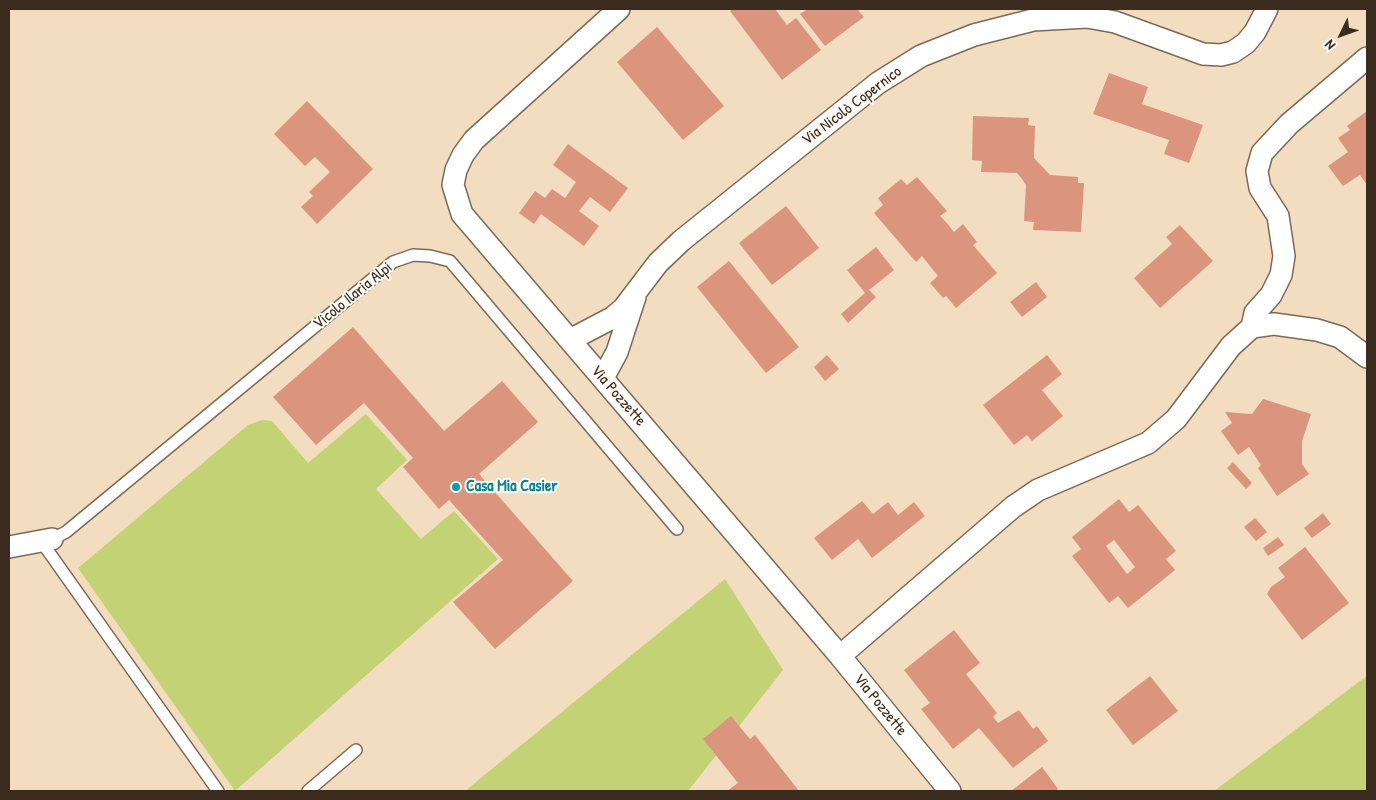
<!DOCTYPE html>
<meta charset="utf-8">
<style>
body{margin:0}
#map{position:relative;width:1376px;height:800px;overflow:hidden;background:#f3ddc0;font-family:"Patrick Hand",sans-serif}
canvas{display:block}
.frame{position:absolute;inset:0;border:10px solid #3b2a1e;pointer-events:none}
.north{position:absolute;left:1316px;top:10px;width:50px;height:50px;-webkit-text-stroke:4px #fdfcf7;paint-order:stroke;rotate:228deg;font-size:14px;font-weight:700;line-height:20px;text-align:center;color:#3b2a1e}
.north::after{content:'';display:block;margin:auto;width:18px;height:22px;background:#3b2a1e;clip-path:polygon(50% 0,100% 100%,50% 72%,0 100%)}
</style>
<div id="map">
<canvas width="1376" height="800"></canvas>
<div class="frame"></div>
<div class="north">N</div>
</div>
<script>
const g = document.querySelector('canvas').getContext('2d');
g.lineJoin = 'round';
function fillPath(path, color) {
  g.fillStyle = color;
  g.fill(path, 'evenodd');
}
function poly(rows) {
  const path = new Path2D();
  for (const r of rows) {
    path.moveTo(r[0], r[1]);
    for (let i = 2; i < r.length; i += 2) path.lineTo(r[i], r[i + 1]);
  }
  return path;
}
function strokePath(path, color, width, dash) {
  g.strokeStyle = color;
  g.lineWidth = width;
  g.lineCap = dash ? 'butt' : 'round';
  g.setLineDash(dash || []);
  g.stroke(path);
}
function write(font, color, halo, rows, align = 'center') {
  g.font = font + ' "Patrick Hand",sans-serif';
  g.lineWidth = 4;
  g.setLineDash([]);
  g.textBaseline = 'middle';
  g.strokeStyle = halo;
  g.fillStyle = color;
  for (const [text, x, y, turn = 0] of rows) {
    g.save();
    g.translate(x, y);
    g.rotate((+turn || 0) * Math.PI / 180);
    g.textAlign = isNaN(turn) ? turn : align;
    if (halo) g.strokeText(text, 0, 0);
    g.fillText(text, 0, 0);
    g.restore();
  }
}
fillPath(poly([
 [366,414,407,460,376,489,421,539,454,511,498,559,235,791,78,568,248,425,262,420,272,421,308,463],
 [725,579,783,670,688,791,465,791],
 [1367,677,1367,791,1214,791,1364,678]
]), '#c3d274');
fillPath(poly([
 [733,9,775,9,787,25,796,18,821,50,782,80,730,11],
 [808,9,857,9,864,17,825,46,800,14],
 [657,27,724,106,683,140,617,62],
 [1109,73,1148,87,1142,104,1203,125,1189,163,1164,154,1169,140,1093,114],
 [307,101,373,169,317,224,301,207,313,196,309,192,330,172,315,157,305,166,274,134],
 [1367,111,1367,185,1360,175,1343,186,1328,166,1348,152,1338,138,1350,130,1347,126],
 [973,116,1029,118,1028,125,1035,126,1034,158,1050,175,1078,177,1078,183,1084,183,1081,232,1033,230,1034,222,1024,221,1026,185,1022,179,1017,173,981,172,982,161,972,160],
 [568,144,628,188,610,212,590,197,579,211,599,226,584,246,541,214,534,224,519,213,535,191,545,198,552,189,565,198,576,182,553,165],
 [917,177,947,211,940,216,946,222,954,232,963,224,977,242,973,245,997,273,956,308,946,296,943,298,930,283,938,276,922,256,916,262,874,213,883,205,878,198,901,179,907,185],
 [786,206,819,248,772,285,739,243],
 [1180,225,1213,261,1160,308,1134,278,1172,244,1166,237],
 [876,247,894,270,869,290,876,297,848,323,841,314,865,293,847,270],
 [729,261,799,347,766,373,697,287],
 [1036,282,1047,297,1022,317,1010,302],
 [353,327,444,431,502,381,538,422,479,474,573,581,495,649,453,602,503,560,449,500,439,509,403,467,413,458,364,403,316,445,273,397],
 [827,355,839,369,825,381,814,367],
 [1047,355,1062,374,1042,390,1063,416,1032,441,1027,435,1014,445,983,405],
 [1263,399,1311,414,1302,441,1302,464,1309,474,1277,496,1258,468,1261,465,1249,447,1238,455,1221,431,1232,423,1225,412,1252,414],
 [1233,462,1252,483,1246,489,1227,468],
 [1119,499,1129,512,1138,505,1176,551,1166,559,1175,570,1128,608,1118,596,1109,603,1072,556,1081,549,1072,537],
 [1114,540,1135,567,1127,574,1106,546],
 [862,501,873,514,888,502,898,515,914,502,925,516,872,558,858,539,832,560,814,538],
 [1323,513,1331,524,1312,538,1304,528],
 [1255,518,1267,532,1256,541,1244,527],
 [1278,537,1284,545,1268,556,1263,548],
 [1305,547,1349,603,1302,640,1267,594,1271,587,1285,577,1278,568],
 [954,630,980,663,966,674,997,713,993,717,998,723,1019,710,1033,729,1037,726,1048,741,1013,768,979,728,953,749,921,709,930,703,904,670],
 [1150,676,1178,711,1133,745,1106,710],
 [731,716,750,739,755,735,799,791,727,791,738,783,703,739],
 [1042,767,1058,789,1055,791,1011,791]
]), '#db947d');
const service = poly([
 [52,539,66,532,393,262,413,255,430,256,450,261,677,529],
 [41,541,218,791],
 [308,791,356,750]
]);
const minor = poly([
 [619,9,474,140,463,155,456,170,453,185,462,214,840,656,950,791],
 [1252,327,1255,313,1271,295,1281,275,1284,256,1278,216,1260,188,1257,171,1262,153,1289,124,1367,58],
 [570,340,612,318,623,309,658,263,681,241,878,83,921,56,974,35,1033,20,1087,17,1115,22,1203,54,1221,55,1233,52,1246,43,1255,32,1267,9],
 [603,378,617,352,635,297],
 [9,547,52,539],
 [840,656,1013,507,1038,490,1148,443,1176,419,1231,346,1252,327,1274,324,1317,330,1340,337,1367,357]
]);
strokePath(service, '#7b6957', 14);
strokePath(minor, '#7b6957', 24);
strokePath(service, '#fff', 11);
strokePath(minor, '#fff', 21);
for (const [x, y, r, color] of [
 [456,487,5,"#0f9aa8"]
]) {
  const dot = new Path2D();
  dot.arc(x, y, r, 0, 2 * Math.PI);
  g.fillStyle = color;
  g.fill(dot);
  strokePath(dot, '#fdfcf7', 2);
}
write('16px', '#3b2a1e', '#fdfcf7', [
 ["Via Nicolò Copernico",852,106,-37],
 ["Vicolo Ilaria Alpi",353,296,-39],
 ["Via Pozzette",618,396,49],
 ["Via Pozzette",880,705,51]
]);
write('bold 16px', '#0d838f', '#fdfcf7', [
 ["Casa Mia Casier",466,487]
], 'left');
</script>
